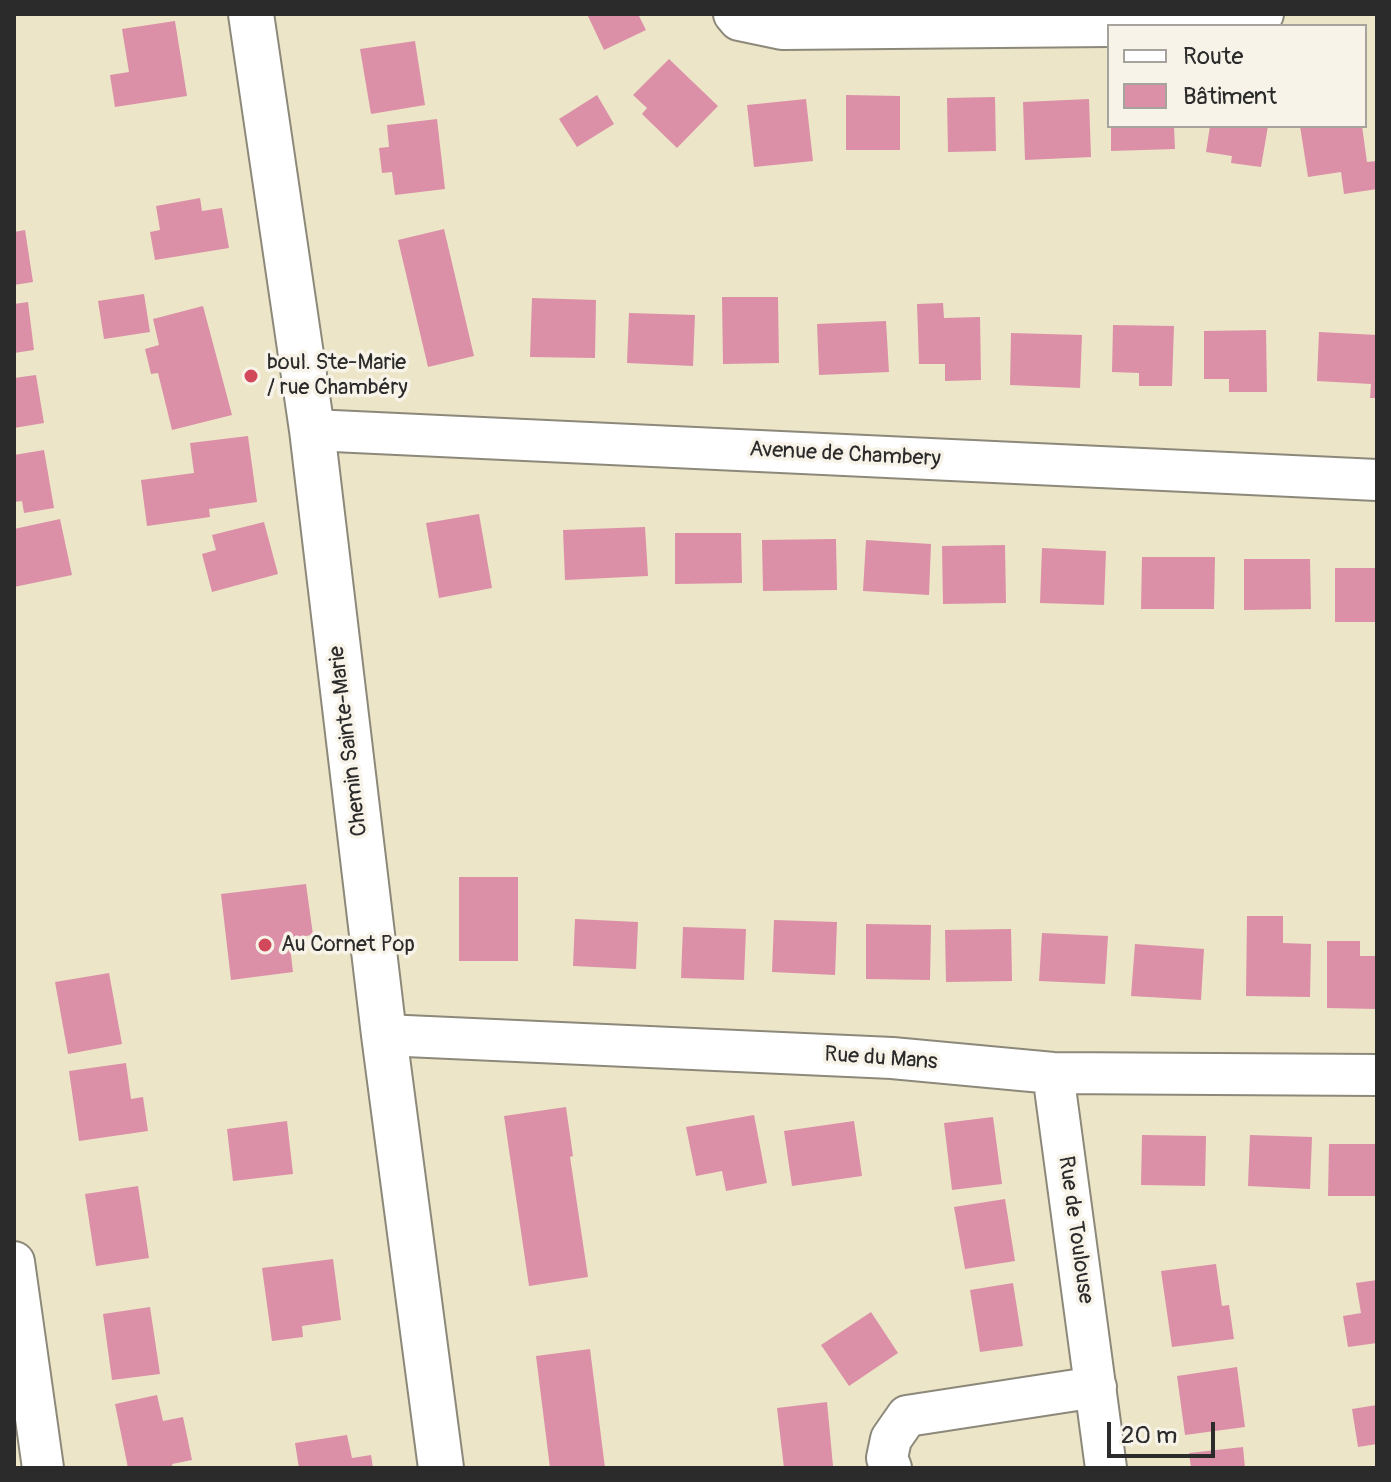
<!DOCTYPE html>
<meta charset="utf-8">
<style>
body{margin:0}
#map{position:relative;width:1391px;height:1482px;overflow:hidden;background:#ece5c8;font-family:Pangolin,sans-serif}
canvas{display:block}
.frame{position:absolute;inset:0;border:16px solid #2b2b2b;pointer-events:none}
.legend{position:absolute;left:1107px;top:24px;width:260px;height:104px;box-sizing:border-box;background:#f7f3e8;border:2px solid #a5a39c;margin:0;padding:10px 14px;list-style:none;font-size:24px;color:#2b2b2b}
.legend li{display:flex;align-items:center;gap:16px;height:40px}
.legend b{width:40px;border:2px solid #a5a39c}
.scale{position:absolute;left:1107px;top:1422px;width:108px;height:36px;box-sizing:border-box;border:4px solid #2b2b2b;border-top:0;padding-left:10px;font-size:24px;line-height:28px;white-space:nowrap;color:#2b2b2b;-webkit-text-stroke:6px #f7f3e8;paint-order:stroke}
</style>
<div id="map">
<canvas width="1391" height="1482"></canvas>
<div class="frame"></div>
<ul class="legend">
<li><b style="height:10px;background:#fff"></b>Route</li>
<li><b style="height:22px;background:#db90a7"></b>Bâtiment</li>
</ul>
<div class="scale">20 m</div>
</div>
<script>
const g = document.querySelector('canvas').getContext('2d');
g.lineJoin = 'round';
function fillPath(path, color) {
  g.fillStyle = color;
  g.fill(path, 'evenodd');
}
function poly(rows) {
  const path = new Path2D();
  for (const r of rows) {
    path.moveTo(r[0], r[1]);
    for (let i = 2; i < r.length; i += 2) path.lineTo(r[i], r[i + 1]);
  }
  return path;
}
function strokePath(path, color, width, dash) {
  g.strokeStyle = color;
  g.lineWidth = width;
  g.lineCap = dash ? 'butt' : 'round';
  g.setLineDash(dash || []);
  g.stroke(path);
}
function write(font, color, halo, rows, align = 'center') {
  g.font = font + ' Pangolin,sans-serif';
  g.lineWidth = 7;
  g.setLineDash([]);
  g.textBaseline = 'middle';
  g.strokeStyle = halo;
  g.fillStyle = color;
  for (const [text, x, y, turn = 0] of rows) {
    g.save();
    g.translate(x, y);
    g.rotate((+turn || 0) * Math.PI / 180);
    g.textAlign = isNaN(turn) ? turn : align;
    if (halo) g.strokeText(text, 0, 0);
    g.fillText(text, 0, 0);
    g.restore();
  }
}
fillPath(poly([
 [587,14,638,14,646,30,604,50],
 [175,21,187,96,115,107,110,75,129,72,122,29],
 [415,41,425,105,371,114,360,49],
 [669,59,718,106,677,148,642,114,647,108,633,95],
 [597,95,614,124,577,147,559,119],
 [846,95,900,96,900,150,846,150],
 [995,97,996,151,948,152,947,98],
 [806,99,813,161,754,167,747,105],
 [1089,99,1091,157,1025,160,1023,102],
 [437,119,445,189,395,195,392,172,382,173,379,148,389,147,387,125],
 [1111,126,1174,126,1175,149,1111,151],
 [1210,126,1268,126,1261,167,1231,163,1232,156,1206,152],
 [1300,126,1362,126,1367,162,1377,161,1377,189,1344,194,1341,172,1308,177],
 [200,198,202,211,222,208,229,248,155,260,150,232,160,230,156,206],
 [444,229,474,356,428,367,398,240],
 [25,230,33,282,14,285,14,232],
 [144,294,150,332,104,339,98,301],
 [722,297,778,297,779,363,723,364],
 [532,298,596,300,595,358,530,357],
 [28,302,34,350,14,353,14,304],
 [943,303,944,318,980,317,981,380,945,381,945,364,919,364,917,304],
 [203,306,232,415,172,430,158,373,151,374,145,349,159,345,153,319],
 [629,313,695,315,693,366,627,363],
 [886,321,889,372,819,375,817,324],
 [1113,325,1174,326,1172,386,1139,386,1139,373,1112,372],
 [1266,330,1267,392,1229,392,1229,379,1204,379,1204,331],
 [1319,332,1377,335,1377,398,1370,398,1371,384,1317,381],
 [1011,333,1082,335,1080,388,1010,385],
 [36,375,44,423,14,428,14,378],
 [248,436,257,502,209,509,210,517,147,526,141,480,194,473,190,443],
 [44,450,54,508,24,513,22,501,14,502,14,455],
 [479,514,492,588,439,598,426,523],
 [60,519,72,575,14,587,14,529],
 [264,522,278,574,212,592,202,554,216,550,212,535],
 [645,527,648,576,565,580,563,530],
 [675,533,741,533,742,583,675,584],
 [836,539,837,590,763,591,762,540],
 [866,540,931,544,929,595,863,591],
 [1005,545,1006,603,943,604,942,546],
 [1042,548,1106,551,1104,605,1040,603],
 [1142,557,1215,557,1214,609,1141,609],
 [1244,559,1310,559,1311,609,1244,610],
 [1335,568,1377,568,1377,622,1335,622],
 [459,877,518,877,518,961,459,961],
 [306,884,313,935,289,938,293,972,231,980,221,894],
 [1247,916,1283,916,1283,943,1311,944,1310,997,1246,996],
 [575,919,638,922,636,969,573,966],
 [774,920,837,922,835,975,772,972],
 [866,924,931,925,930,980,866,979],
 [683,927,746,929,744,980,681,978],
 [1011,929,1012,981,946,982,945,930],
 [1042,933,1108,936,1105,984,1039,981],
 [1327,941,1360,941,1360,956,1377,956,1377,1009,1327,1008],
 [1135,944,1204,949,1201,1000,1131,996],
 [109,973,122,1044,68,1054,55,982],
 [126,1063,131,1099,143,1097,148,1131,79,1141,69,1071],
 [566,1107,573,1156,570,1157,588,1277,529,1286,504,1116],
 [754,1115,767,1183,726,1191,722,1171,696,1176,686,1127],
 [993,1117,1002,1184,952,1190,944,1123],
 [287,1121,293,1174,233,1181,227,1129],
 [854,1121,862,1176,792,1186,784,1131],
 [1142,1135,1206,1136,1205,1186,1141,1185],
 [1250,1135,1312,1137,1310,1189,1248,1186],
 [1329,1144,1377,1144,1377,1196,1328,1196],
 [138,1186,149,1258,96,1266,85,1194],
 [1005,1199,1015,1261,965,1269,954,1207],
 [333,1259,341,1320,302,1326,303,1337,272,1341,262,1268],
 [1216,1264,1222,1306,1229,1305,1234,1339,1172,1347,1161,1271],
 [1377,1280,1377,1343,1348,1347,1343,1316,1361,1313,1356,1283],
 [1013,1283,1023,1346,980,1352,970,1290],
 [150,1307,160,1374,112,1380,103,1314],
 [871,1312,898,1353,849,1386,821,1345],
 [590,1349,605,1468,550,1468,536,1356],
 [1237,1367,1245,1427,1185,1435,1177,1376],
 [157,1395,163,1421,183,1417,192,1460,172,1464,173,1468,128,1468,115,1404],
 [827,1402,833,1466,784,1468,777,1408],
 [1377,1405,1377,1444,1358,1447,1352,1409],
 [347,1435,352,1458,371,1455,373,1468,299,1468,295,1443],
 [1243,1447,1245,1468,1191,1468,1189,1453]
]), '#db90a7');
const minor = poly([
 [734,14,739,20,782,29,1218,25,1263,14],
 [312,430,1377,480],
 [384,1035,892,1058,1053,1073,1377,1075],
 [1053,1073,1106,1468],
 [14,1262,43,1468],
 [891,1468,887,1458,891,1439,907,1416,1096,1387]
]);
const tertiary = poly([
 [251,14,312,430,384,1035,441,1468]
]);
strokePath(minor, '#8c887a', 44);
strokePath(tertiary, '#8c887a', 48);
strokePath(minor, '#fff', 40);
strokePath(tertiary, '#fff', 44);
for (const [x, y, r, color] of [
 [251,376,8,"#d1495b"],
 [265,945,8,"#d1495b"]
]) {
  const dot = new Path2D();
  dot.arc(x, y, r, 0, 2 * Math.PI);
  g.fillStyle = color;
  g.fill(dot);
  strokePath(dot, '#f7f3e8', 3);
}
write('22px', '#2b2b2b', '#f7f3e8', [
 ["boul. Ste-Marie",267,363],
 ["/ rue Chambéry",267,388],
 ["Au Cornet Pop",281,945]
], 'left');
write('22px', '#2b2b2b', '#f7f3e8', [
 ["Avenue de Chambery",845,455,3],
 ["Chemin Sainte-Marie",349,741,-97],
 ["Rue du Mans",881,1059,4],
 ["Rue de Toulouse",1075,1230,82]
]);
</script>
